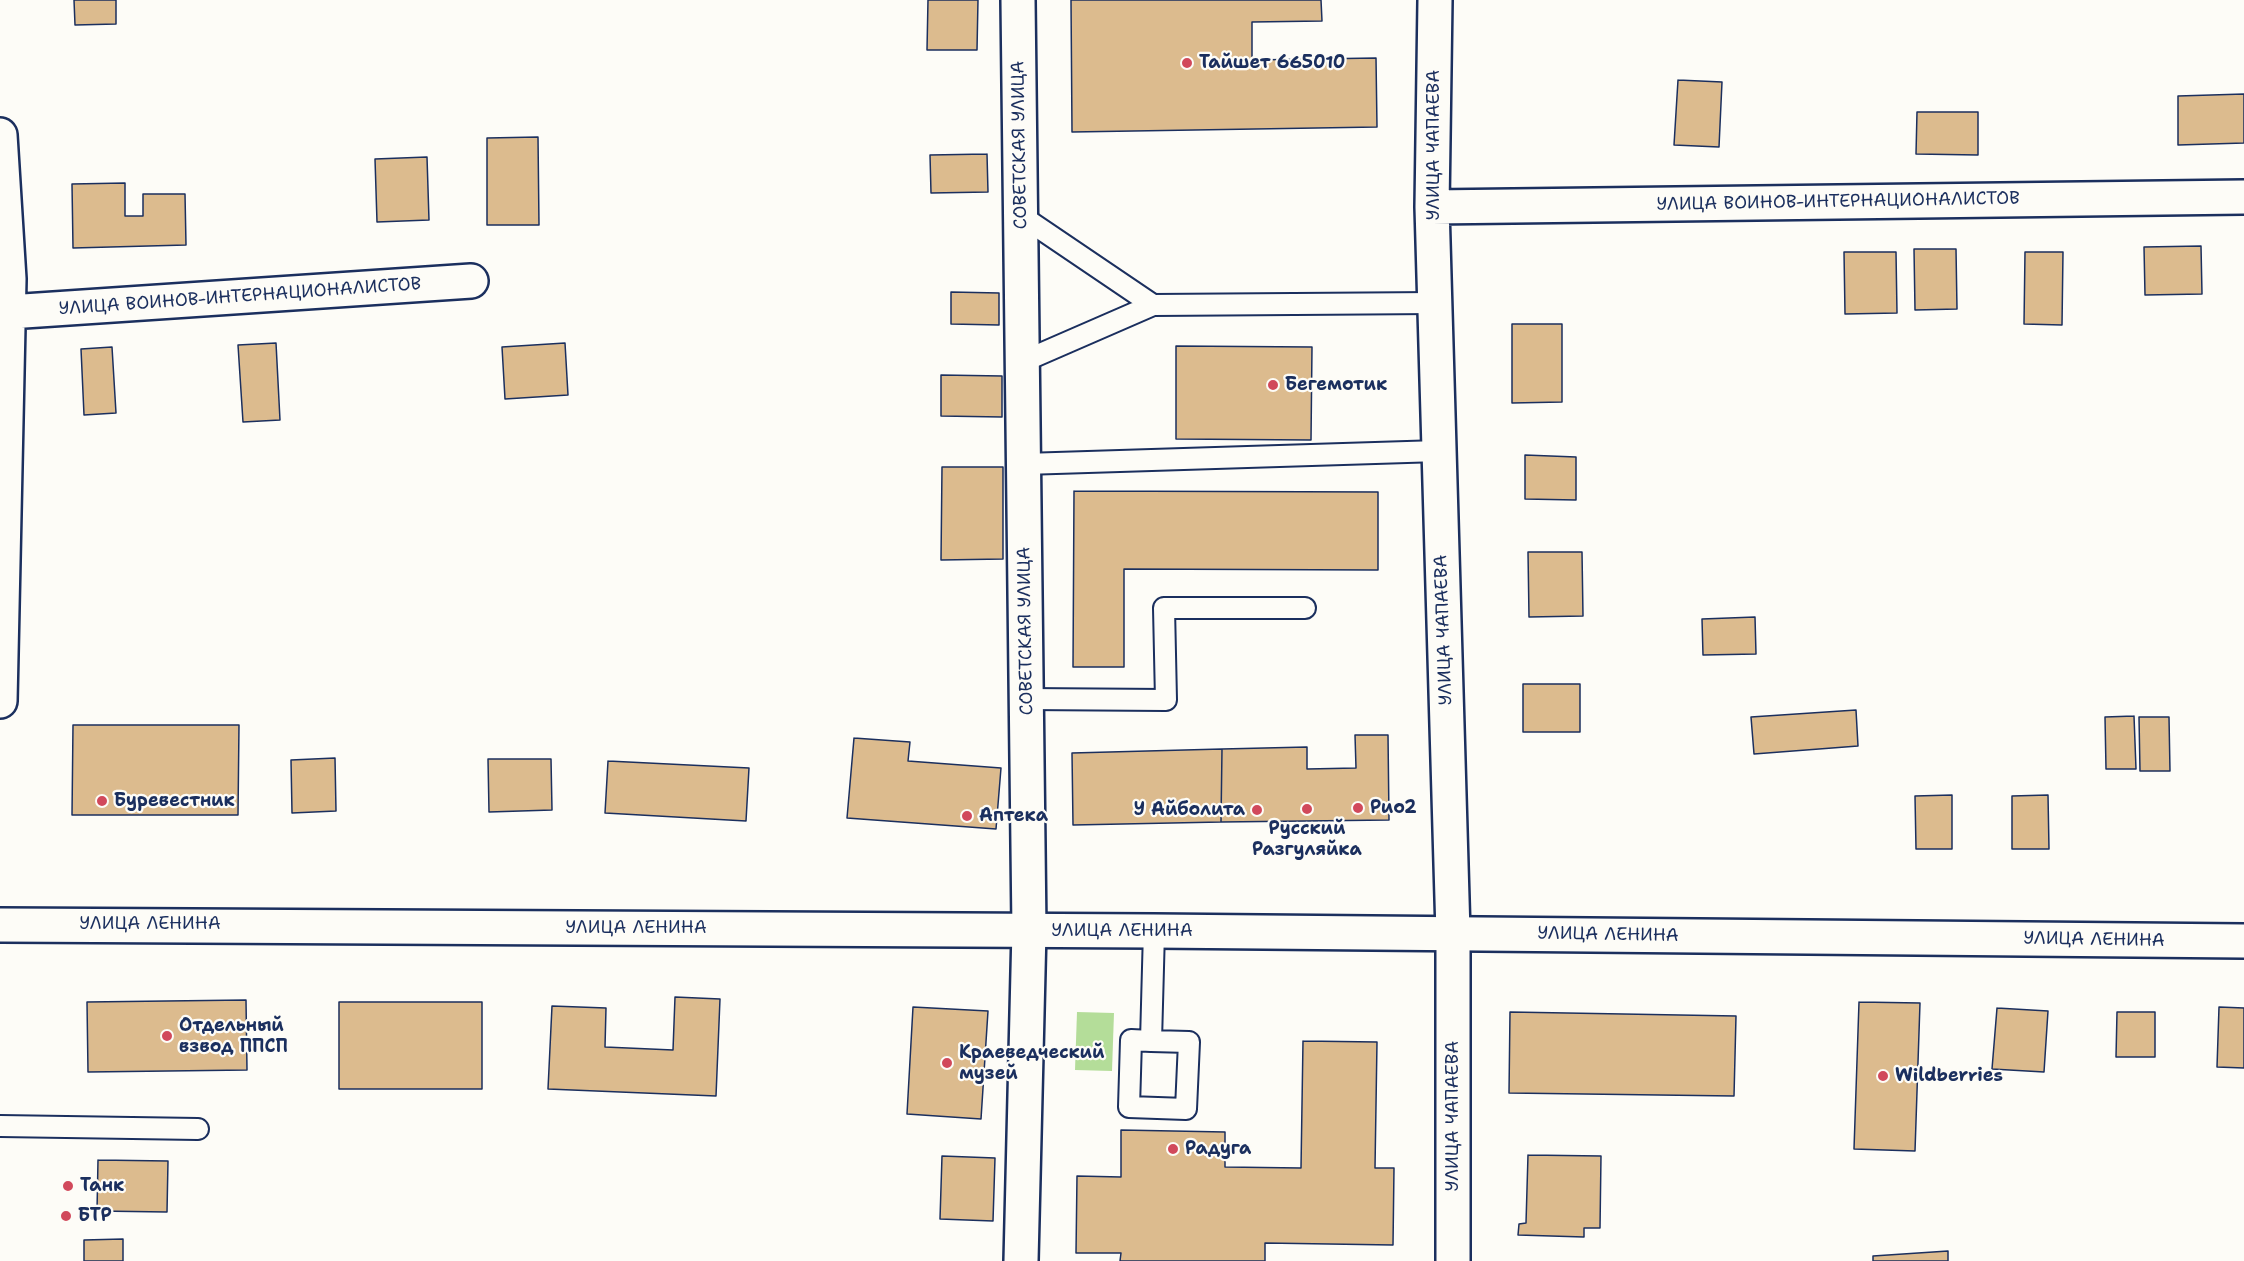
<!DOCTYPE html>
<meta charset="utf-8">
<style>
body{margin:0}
canvas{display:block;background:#fdfcf7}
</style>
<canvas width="2244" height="1261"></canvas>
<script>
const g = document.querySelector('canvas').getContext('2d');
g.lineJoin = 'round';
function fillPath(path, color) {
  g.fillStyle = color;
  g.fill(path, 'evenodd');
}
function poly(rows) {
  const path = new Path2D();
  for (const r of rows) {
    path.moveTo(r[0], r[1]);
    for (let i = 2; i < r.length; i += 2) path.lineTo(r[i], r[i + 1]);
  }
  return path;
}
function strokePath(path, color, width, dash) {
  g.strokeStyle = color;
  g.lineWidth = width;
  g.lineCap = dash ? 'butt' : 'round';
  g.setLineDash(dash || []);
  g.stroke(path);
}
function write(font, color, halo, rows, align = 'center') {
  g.font = font + ' "Shantell Sans",sans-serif';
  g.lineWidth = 4.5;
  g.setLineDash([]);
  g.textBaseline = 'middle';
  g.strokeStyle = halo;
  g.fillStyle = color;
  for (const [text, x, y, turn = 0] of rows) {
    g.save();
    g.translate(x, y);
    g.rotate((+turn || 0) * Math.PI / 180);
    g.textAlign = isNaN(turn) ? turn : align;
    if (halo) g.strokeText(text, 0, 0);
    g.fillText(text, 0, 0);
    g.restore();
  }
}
fillPath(poly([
 [1077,1012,1114,1013,1112,1071,1075,1070]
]), '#b4dd99');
const building = poly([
 [74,0,116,0,116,24,75,25,74,0],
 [928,0,978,0,977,50,927,50,928,0],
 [1071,0,1321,0,1322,21,1252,22,1252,60,1376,58,1377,127,1072,132,1071,0],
 [1678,80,1722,82,1719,147,1674,145,1678,80],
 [2244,94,2244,143,2178,145,2178,96,2244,94],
 [1917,112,1978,112,1978,155,1916,154,1917,112],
 [538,137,539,225,487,225,487,138,538,137],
 [987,154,988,192,931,193,930,155,987,154],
 [427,157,429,220,377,222,375,159,427,157],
 [125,183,125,216,143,216,143,194,185,194,186,245,73,248,72,184,125,183],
 [2201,246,2202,294,2145,295,2144,247,2201,246],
 [1914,249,1956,249,1957,309,1915,310,1914,249],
 [1844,252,1896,252,1897,313,1845,314,1844,252],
 [2025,252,2063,252,2062,325,2024,324,2025,252],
 [951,292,999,293,999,325,951,324,951,292],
 [1512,324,1562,324,1562,402,1512,403,1512,324],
 [276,343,280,420,243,422,238,345,276,343],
 [565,343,568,395,505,399,502,347,565,343],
 [1176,346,1312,347,1311,440,1176,439,1176,346],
 [112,347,116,413,84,415,81,349,112,347],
 [941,375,1002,376,1002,417,941,416,941,375],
 [1525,455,1576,457,1576,500,1525,499,1525,455],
 [942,467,1003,467,1003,559,941,560,942,467],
 [1074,491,1378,492,1378,570,1124,569,1124,667,1073,667,1074,491],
 [1528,552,1582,552,1583,616,1529,617,1528,552],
 [1755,617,1756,654,1703,655,1702,619,1755,617],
 [1523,684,1580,684,1580,732,1523,732,1523,684],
 [1856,710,1858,746,1754,754,1751,717,1856,710],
 [2134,716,2136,769,2106,769,2105,717,2134,716],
 [2139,717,2169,717,2170,771,2140,771,2139,717],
 [73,725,239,725,238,815,72,815,73,725],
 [1355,735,1388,735,1389,820,1221,822,1222,749,1307,747,1307,769,1356,768,1355,735],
 [854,738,910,742,908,761,1001,768,996,829,847,818,854,738],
 [1222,749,1221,822,1073,825,1072,753,1222,749],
 [335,758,336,811,292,813,291,760,335,758],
 [488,759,551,759,552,810,489,812,488,759],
 [608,761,749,768,746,821,605,813,608,761],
 [1952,795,1952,849,1916,849,1915,796,1952,795],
 [2048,795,2049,849,2012,849,2012,796,2048,795],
 [675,997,720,999,716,1096,548,1089,552,1006,606,1008,605,1047,673,1050,675,997],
 [246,1000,247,1070,88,1072,87,1002,246,1000],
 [339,1002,482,1002,482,1089,339,1089,339,1002],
 [1859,1002,1920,1003,1915,1151,1854,1149,1859,1002],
 [913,1007,988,1011,981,1119,907,1114,913,1007],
 [2219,1007,2244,1008,2244,1068,2217,1067,2219,1007],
 [1997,1008,2048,1011,2044,1072,1992,1069,1997,1008],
 [1510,1012,1736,1016,1734,1096,1509,1093,1510,1012],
 [2117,1012,2155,1012,2155,1057,2116,1057,2117,1012],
 [1303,1041,1377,1042,1375,1168,1394,1168,1393,1245,1265,1243,1265,1261,1120,1261,1121,1253,1076,1253,1077,1176,1121,1177,1121,1130,1225,1132,1225,1167,1301,1168,1303,1041],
 [1528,1155,1601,1156,1600,1228,1584,1228,1584,1237,1518,1235,1519,1224,1526,1223,1528,1155],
 [942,1156,995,1158,993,1221,940,1219,942,1156],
 [98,1160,168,1161,167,1212,97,1211,98,1160],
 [123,1239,123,1261,84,1261,84,1240,123,1239],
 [1948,1251,1948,1261,1873,1261,1873,1256,1948,1251]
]);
fillPath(building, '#dcbb8e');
strokePath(building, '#1b2f5e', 1.5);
const service = poly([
 [1020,215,1153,305],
 [1022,362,1153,305,1435,303],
 [1024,464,1439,451],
 [1026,699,1166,700,1164,608,1305,608],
 [1151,1041,1189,1042,1186,1109,1129,1107,1131,1040,1151,1041,1154,931],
 [0,1126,198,1129]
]);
const minor = poly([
 [1018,0,1029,930,1021,1261],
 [1435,0,1432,207,1453,933,1453,1261],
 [0,135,9,279,0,701],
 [1432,207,2244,197],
 [9,312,471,281]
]);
const secondary = poly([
 [0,925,1154,931,2244,941]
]);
strokePath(service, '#1b2f5e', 24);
strokePath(minor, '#1b2f5e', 38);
strokePath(secondary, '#1b2f5e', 38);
strokePath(service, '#fdfcf7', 20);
strokePath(minor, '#fdfcf7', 33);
strokePath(secondary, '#fdfcf7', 33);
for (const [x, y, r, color] of [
 [1187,63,6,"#d1495b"],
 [1273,385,6,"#d1495b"],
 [102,801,6,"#d1495b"],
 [1358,808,6,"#d1495b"],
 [1307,809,6,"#d1495b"],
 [1257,810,6,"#d1495b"],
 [967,816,6,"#d1495b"],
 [167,1036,6,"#d1495b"],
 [947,1063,6,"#d1495b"],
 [1883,1076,6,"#d1495b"],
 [1173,1149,6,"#d1495b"],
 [68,1186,6,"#d1495b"],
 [66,1216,6,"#d1495b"]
]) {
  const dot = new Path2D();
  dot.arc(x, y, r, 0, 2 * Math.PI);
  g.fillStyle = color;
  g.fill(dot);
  strokePath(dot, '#fdfcf7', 2);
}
write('bold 18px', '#1b2f5e', '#fdfcf7', [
 ["Тайшет 665010",1199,63],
 ["Бегемотик",1285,385],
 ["Буревестник",114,801],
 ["Рио2",1370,808],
 ["У Айболита",1245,810,"right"],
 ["Аптека",979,816],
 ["Русский",1307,829,"center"],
 ["Разгуляйка",1307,850,"center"],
 ["Отдельный",179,1026],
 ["взвод ППСП",179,1047],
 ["Краеведческий",959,1053],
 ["музей",959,1074],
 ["Wildberries",1895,1076],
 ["Радуга",1185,1149],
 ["Танк",80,1186],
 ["БТР",78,1216]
], 'left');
write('18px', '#1b2f5e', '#fdfcf7', [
 ["СОВЕТСКАЯ УЛИЦА",1020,145,-91],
 ["УЛИЦА ЧАПАЕВА",1434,145,-90],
 ["УЛИЦА ВОИНОВ-ИНТЕРНАЦИОНАЛИСТОВ",1838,202,-1],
 ["УЛИЦА ВОИНОВ-ИНТЕРНАЦИОНАЛИСТОВ",240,297,-4],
 ["УЛИЦА ЧАПАЕВА",1444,630,-92],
 ["СОВЕТСКАЯ УЛИЦА",1026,631,-91],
 ["УЛИЦА ЛЕНИНА",150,924],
 ["УЛИЦА ЛЕНИНА",636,928],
 ["УЛИЦА ЛЕНИНА",1122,931],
 ["УЛИЦА ЛЕНИНА",1608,935,1],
 ["УЛИЦА ЛЕНИНА",2094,940,1],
 ["УЛИЦА ЧАПАЕВА",1453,1116,-90]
]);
</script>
